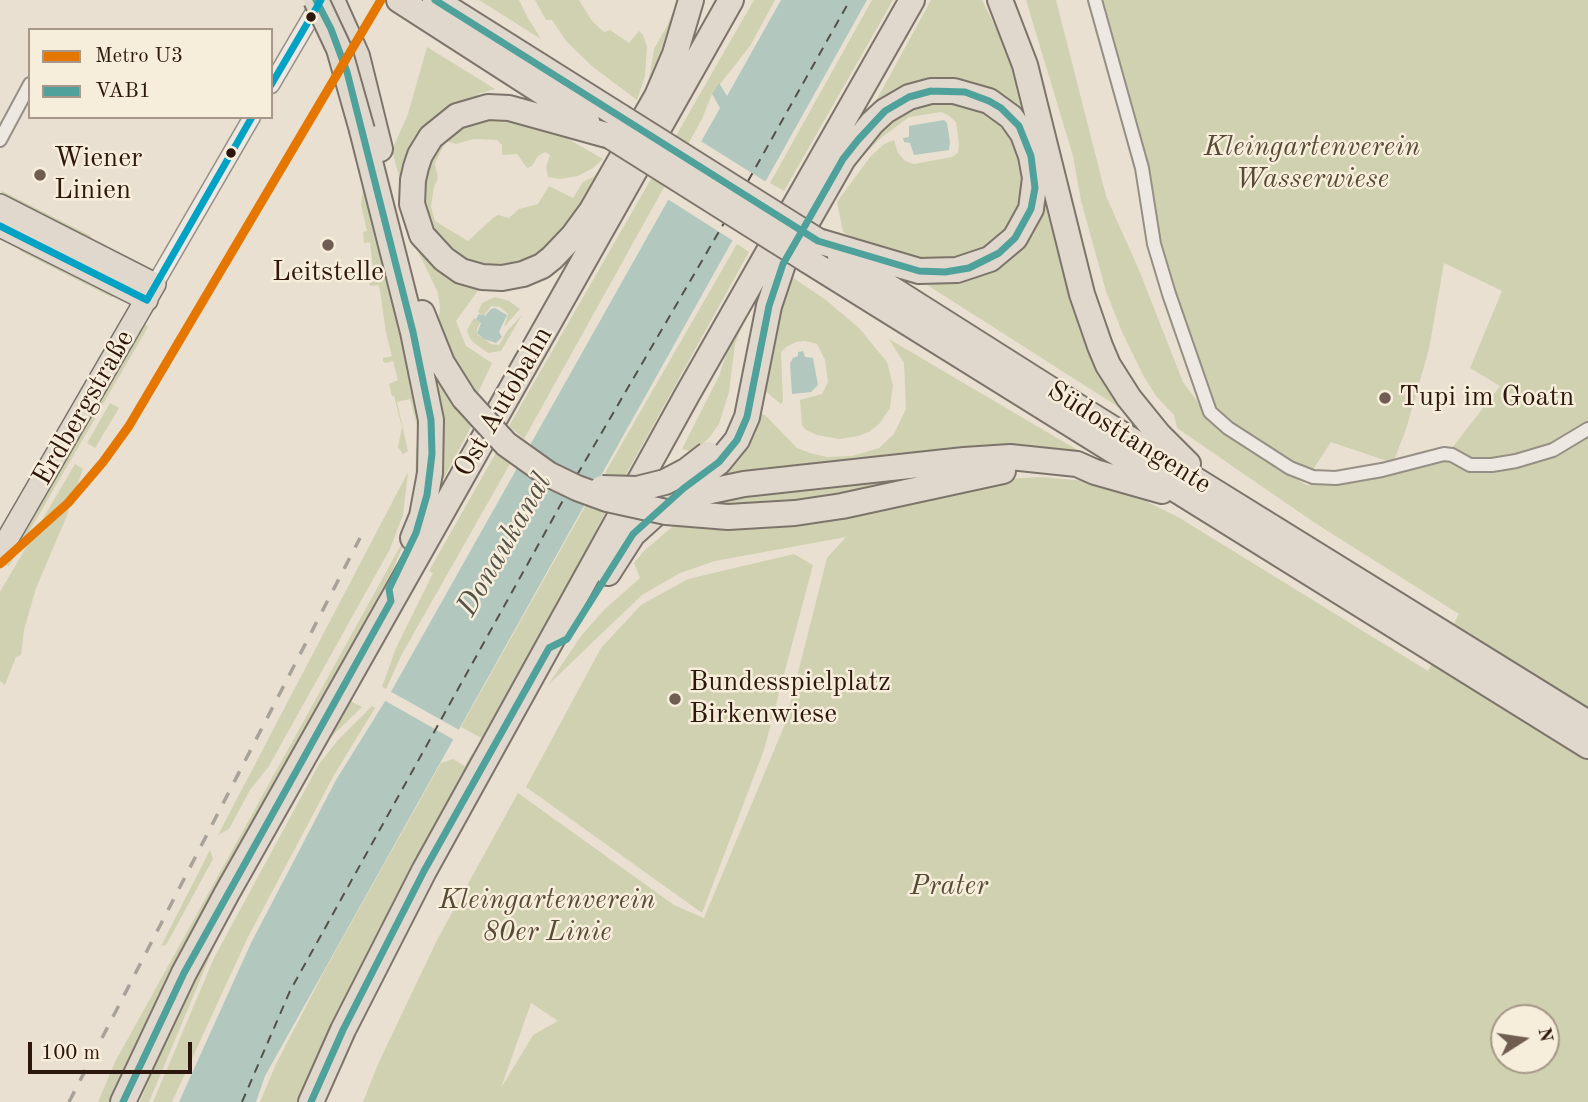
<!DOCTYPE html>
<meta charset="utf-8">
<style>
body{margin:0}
#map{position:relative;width:1588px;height:1102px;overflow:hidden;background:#e9e0d1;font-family:"Old Standard TT",serif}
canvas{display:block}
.legend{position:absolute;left:28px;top:28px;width:245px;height:91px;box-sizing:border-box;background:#f7eddb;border:2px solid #a69788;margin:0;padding:9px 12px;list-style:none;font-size:21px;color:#2d170c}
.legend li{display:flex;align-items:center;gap:14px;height:35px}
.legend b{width:35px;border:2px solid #a69788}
.north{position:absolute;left:1490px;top:1004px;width:70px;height:70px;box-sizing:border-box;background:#f7eddb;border:2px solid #a69788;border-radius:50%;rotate:78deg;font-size:19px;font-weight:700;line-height:28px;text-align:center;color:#2d170c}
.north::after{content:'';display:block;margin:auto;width:24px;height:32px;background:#6f5d51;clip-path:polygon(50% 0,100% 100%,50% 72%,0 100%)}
.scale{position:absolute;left:28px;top:1042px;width:164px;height:32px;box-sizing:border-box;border:4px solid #2d170c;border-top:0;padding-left:9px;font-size:21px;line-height:24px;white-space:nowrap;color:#2d170c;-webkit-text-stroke:5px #f7eddb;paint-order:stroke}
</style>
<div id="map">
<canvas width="1588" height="1102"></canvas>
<ul class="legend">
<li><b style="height:9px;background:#e57701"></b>Metro U3</li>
<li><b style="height:9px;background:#4fa19b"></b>VAB1</li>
</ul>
<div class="north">N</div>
<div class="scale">100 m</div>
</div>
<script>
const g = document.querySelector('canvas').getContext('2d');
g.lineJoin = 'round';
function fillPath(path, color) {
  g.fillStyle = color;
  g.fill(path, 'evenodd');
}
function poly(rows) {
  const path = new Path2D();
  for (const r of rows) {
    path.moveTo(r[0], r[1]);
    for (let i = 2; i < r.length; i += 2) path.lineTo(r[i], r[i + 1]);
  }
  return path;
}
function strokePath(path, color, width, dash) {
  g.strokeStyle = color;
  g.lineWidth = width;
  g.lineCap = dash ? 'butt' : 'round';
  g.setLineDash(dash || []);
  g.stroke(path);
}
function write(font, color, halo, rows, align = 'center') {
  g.font = font + ' "Old Standard TT",serif';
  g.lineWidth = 5;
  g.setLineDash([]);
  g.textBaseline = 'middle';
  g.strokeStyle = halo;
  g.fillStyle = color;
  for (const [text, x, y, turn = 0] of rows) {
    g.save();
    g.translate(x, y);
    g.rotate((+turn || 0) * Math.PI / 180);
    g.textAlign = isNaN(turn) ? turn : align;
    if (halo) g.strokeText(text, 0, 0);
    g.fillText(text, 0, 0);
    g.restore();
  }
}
fillPath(poly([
 [479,0,519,0,528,18,541,39],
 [535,0,579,0,592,21,604,32,610,30,629,43,639,31,643,35,647,47,645,76,637,100,593,67,567,42,552,20,546,20],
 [678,0,682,0,669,45,640,108,650,74,654,49,667,26],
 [754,0,775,0,750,46,712,94,702,119,524,439,509,426],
 [872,0,893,0,784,191,770,183],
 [931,0,982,0,1005,46,1018,78,1124,405,1120,408,910,274,1008,254,1036,156,968,88,864,123],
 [1026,0,1056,0,1106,196,1139,270,1183,382,1203,409,1229,435,1306,485,1357,482,1442,461,1500,386,1470,368,1502,291,1444,263,1429,349,1406,429,1393,463,1331,442,1312,471,1288,462,1216,414,1190,347,1160,242,1148,169,1099,0,1588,0,1588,1102,363,1102,378,1064,437,940,518,793,674,905,704,918,785,724,827,558,846,537,715,561,680,573,642,595,548,685,581,636,605,609,640,578,634,563,645,550,679,521,1006,479,1041,477,1086,481,1129,493,1178,517,1428,671,1459,614,1315,523,1177,428,1174,415,1156,396,1143,375,1122,332,1106,291,1081,201,1073,156],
 [531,1003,558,1021,533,1035,501,1088],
 [1504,1018,1546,1018,1546,1060,1504,1060],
 [427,47,495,89,478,94,475,101,437,114,415,136,406,154,401,184,392,150,408,114],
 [936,100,975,105,1008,128,1024,162,1023,203,1001,238,969,257,927,261,859,241,843,232,837,202,870,157,884,144,894,140,898,153,905,161,914,164,952,157,958,153,959,144,956,122,948,115,941,112,909,117,881,138,834,184,844,169,898,113],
 [509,118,563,136,603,159,593,168,578,176,560,179,548,177,546,167,550,155,545,152,538,156,532,166,527,168,517,154,502,155,502,145,497,140,474,139,456,144,446,141,435,163,438,179,434,186,431,207,435,221,468,241,494,217,498,215,509,218,519,209,538,204,549,186,573,198,583,182,593,177,611,158,564,234,530,263,495,269,456,257,435,235,422,198,427,167,438,147,459,128,480,119],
 [363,188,410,362,420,421,417,426,410,399,397,402,408,451,403,454,398,447,402,427,394,396,392,396,389,384,398,380,393,361,385,363,383,361,383,358,392,356,386,333,380,290,378,285,370,286,369,283,376,280,373,269,370,242,364,243,363,232,367,231,361,205],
 [2,191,91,236,90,238,1,193],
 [409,219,484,282,456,321,466,346,492,363,478,393,456,361,438,322,440,308,438,293,416,247],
 [737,244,749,252,624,478,614,478,605,473],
 [21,248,116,297,111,297,20,251],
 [786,273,826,300,860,329,887,362,893,385,890,408,879,424,869,432,858,436,839,439,817,435,806,430,802,425,800,400,822,394,828,382,825,360,817,344,805,341,796,342,786,347,781,352,783,401,781,404,764,390],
 [754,295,735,344,729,392,719,424,709,438,694,452,682,449,719,376,728,349,725,345],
 [495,297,509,301,520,309,504,327,508,314,500,307,491,306,484,316,478,312,482,303],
 [522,315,501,351,488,353,473,342,469,336,467,330,474,318,481,321,477,329,477,334,491,344,499,345,507,331],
 [145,324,148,327,99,411,95,408],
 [889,339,1091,458,714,481,759,413,765,415,797,448,810,453,827,457,852,456,879,448,894,434,906,409,904,363],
 [425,349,473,423,436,493],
 [110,403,119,408,95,448,87,443],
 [93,413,97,415,9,566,5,565],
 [422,440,422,464,410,528,393,569,176,964,110,1102,98,1102,115,1062,401,545,408,526,415,488,416,448],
 [498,449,515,455,402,654,386,689,382,687,396,648,433,573,429,571],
 [1001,462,790,504,701,506,700,499],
 [75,464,83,469,66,518,36,588,24,630,21,655,16,657,5,685,0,681,0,592],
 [408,472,403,515,390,549,269,766,250,790,229,829,218,835],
 [587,503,607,509,487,741,461,727],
 [794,554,813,565,764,750,702,913,526,787,601,648,641,605,688,579],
 [345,698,362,707,328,740,321,740],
 [372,706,375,708,334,775,247,939,172,1102,153,1102,214,958,319,764,338,740],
 [475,752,479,755,302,1102,260,1102,276,1064,326,968,441,763,453,759,465,766,471,755],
 [210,850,213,859,166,945,161,946],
 [226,907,213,949,149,1102,140,1102,194,967]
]), '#d0d1b0');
fillPath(poly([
 [781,0,867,0,265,1076,256,1102,179,1102,251,943,336,780,392,690,720,108,712,94,719,83,727,96],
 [944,120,947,123,950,142,949,150,914,155,910,143,904,142,903,138,909,137,909,126],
 [495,308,507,315,499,332,502,337,496,343,484,339,477,333,481,323,476,319,479,314,485,316,491,309],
 [803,351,805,357,813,358,818,385,811,392,792,394,790,363,793,358,798,356,798,352]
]), '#b2c8be');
fillPath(poly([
 [699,140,768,183,735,242,666,198],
 [388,690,461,731,456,741,382,699]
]), '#e9e0d1');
strokePath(poly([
 [748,181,850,0],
 [577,475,724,223],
 [242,1102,290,991,566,495]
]), '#545148', 2, [9, 7]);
const minor = poly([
 [1095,0,1142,168,1154,244,1169,294,1210,412,1228,428,1290,468,1313,477,1336,478,1382,470,1444,454,1452,455,1470,465,1492,465,1516,461,1553,450,1588,429],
 [0,140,30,84]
]);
const tertiary = poly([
 [271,85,321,0],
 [155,284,252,117]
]);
const primary = poly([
 [0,205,155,284,0,552],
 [0,226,147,300]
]);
const motorway = poly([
 [332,0,357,56,380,149],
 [399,0,587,121],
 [435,0,621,117],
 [1000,0,1025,65,1082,294,1100,346,1108,365,1129,398,1159,435,1188,464],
 [362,130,413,332,431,420,430,473,422,516,413,538],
 [610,136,509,108,488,107,457,116,431,137,420,155,416,167,413,180,412,204,422,235,444,259,461,271,482,277,502,278,523,274,542,266,552,258,573,236,592,210,657,96,675,54,691,0],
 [840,256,1094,417,1588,723],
 [807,260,1588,746],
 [422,313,442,363,464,398],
 [679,503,706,492,744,484,964,460,1010,457,1077,464,1095,472,1162,491],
 [666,512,728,517,795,513,842,506,1003,471],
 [608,573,633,534,684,488,719,462,737,440,747,417,769,306,783,264,843,159,872,123,885,111,909,97,931,91,954,91,989,101,1011,117,1023,134,1031,156,1035,178,1031,209,1015,238,990,259,957,270,919,271,818,241],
 [123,1102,184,973,227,893,731,0],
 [311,1102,343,1030,424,871,687,395,912,0]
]);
strokePath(minor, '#968f85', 16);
strokePath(tertiary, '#968f85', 19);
strokePath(primary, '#7c746b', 24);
strokePath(motorway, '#7c746b', 28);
strokePath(minor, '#ede8e1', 12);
strokePath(tertiary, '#ede8e1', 16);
strokePath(primary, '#e0d8cc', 21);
strokePath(motorway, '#e0d8cc', 24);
strokePath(poly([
 [69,1102,360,538]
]), '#a8a29b', 3.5, [12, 12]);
const motorwayBridge = poly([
 [316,0,339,49,362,130],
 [621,117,818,241],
 [610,136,807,260],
 [464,398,506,444,548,474,577,488,607,499,666,512],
 [602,488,637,489,665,482,686,471,708,454]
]);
strokePath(motorwayBridge, '#7c746b', 28, []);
strokePath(motorwayBridge, '#e0d8cc', 24);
strokePath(poly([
 [435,0,802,231],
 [931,91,965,92,989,101,1001,108,1019,126,1031,156,1035,188,1031,209,1015,238,999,253,969,268,945,272,919,271,818,241,802,231,843,159,858,140,885,111,909,97,931,91],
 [123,1102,184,973,391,601,389,589,416,533,427,495,432,454,431,420,413,332,347,72,331,29,316,0],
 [311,1102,343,1030,424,871,549,648,567,639,633,534,684,488,719,462,737,440,747,417,769,306,783,264,802,231]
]), '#4fa19b', 7);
strokePath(poly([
 [271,85,321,0],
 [0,226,147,300,252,117]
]), '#02a2c4', 7);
strokePath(poly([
 [0,564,68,503,103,462,129,426,381,0]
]), '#e57701', 9);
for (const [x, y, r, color] of [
 [311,17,6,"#2d170c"],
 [231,153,6,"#2d170c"],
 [40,175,7,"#6f5d51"],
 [328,245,7,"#6f5d51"],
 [1385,398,7,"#6f5d51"],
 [675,699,7,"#6f5d51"]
]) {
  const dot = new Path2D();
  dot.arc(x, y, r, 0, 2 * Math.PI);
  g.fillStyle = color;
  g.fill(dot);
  strokePath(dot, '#f7eddb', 2.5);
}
write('italic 28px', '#584b35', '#f7eddb', [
 ["Kleingartenverein",1312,148],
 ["Wasserwiese",1312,180],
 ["Prater",949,887],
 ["Kleingartenverein",547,901],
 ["80er Linie",547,933]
]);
write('28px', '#2d170c', '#f7eddb', [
 ["Wiener",54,159],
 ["Linien",54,191],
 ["Leitstelle",328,273,"center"],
 ["Tupi im Goatn",1399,398],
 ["Bundesspielplatz",689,683],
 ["Birkenwiese",689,715]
], 'left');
write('28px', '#2d170c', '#f7eddb', [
 ["Ost Autobahn",504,402,-60],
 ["Erdbergstraße",84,408,-60],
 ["Südosttangente",1129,438,32]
]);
write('italic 30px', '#545148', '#f7eddb', [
 ["Donaukanal",505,545,-60]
]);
</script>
